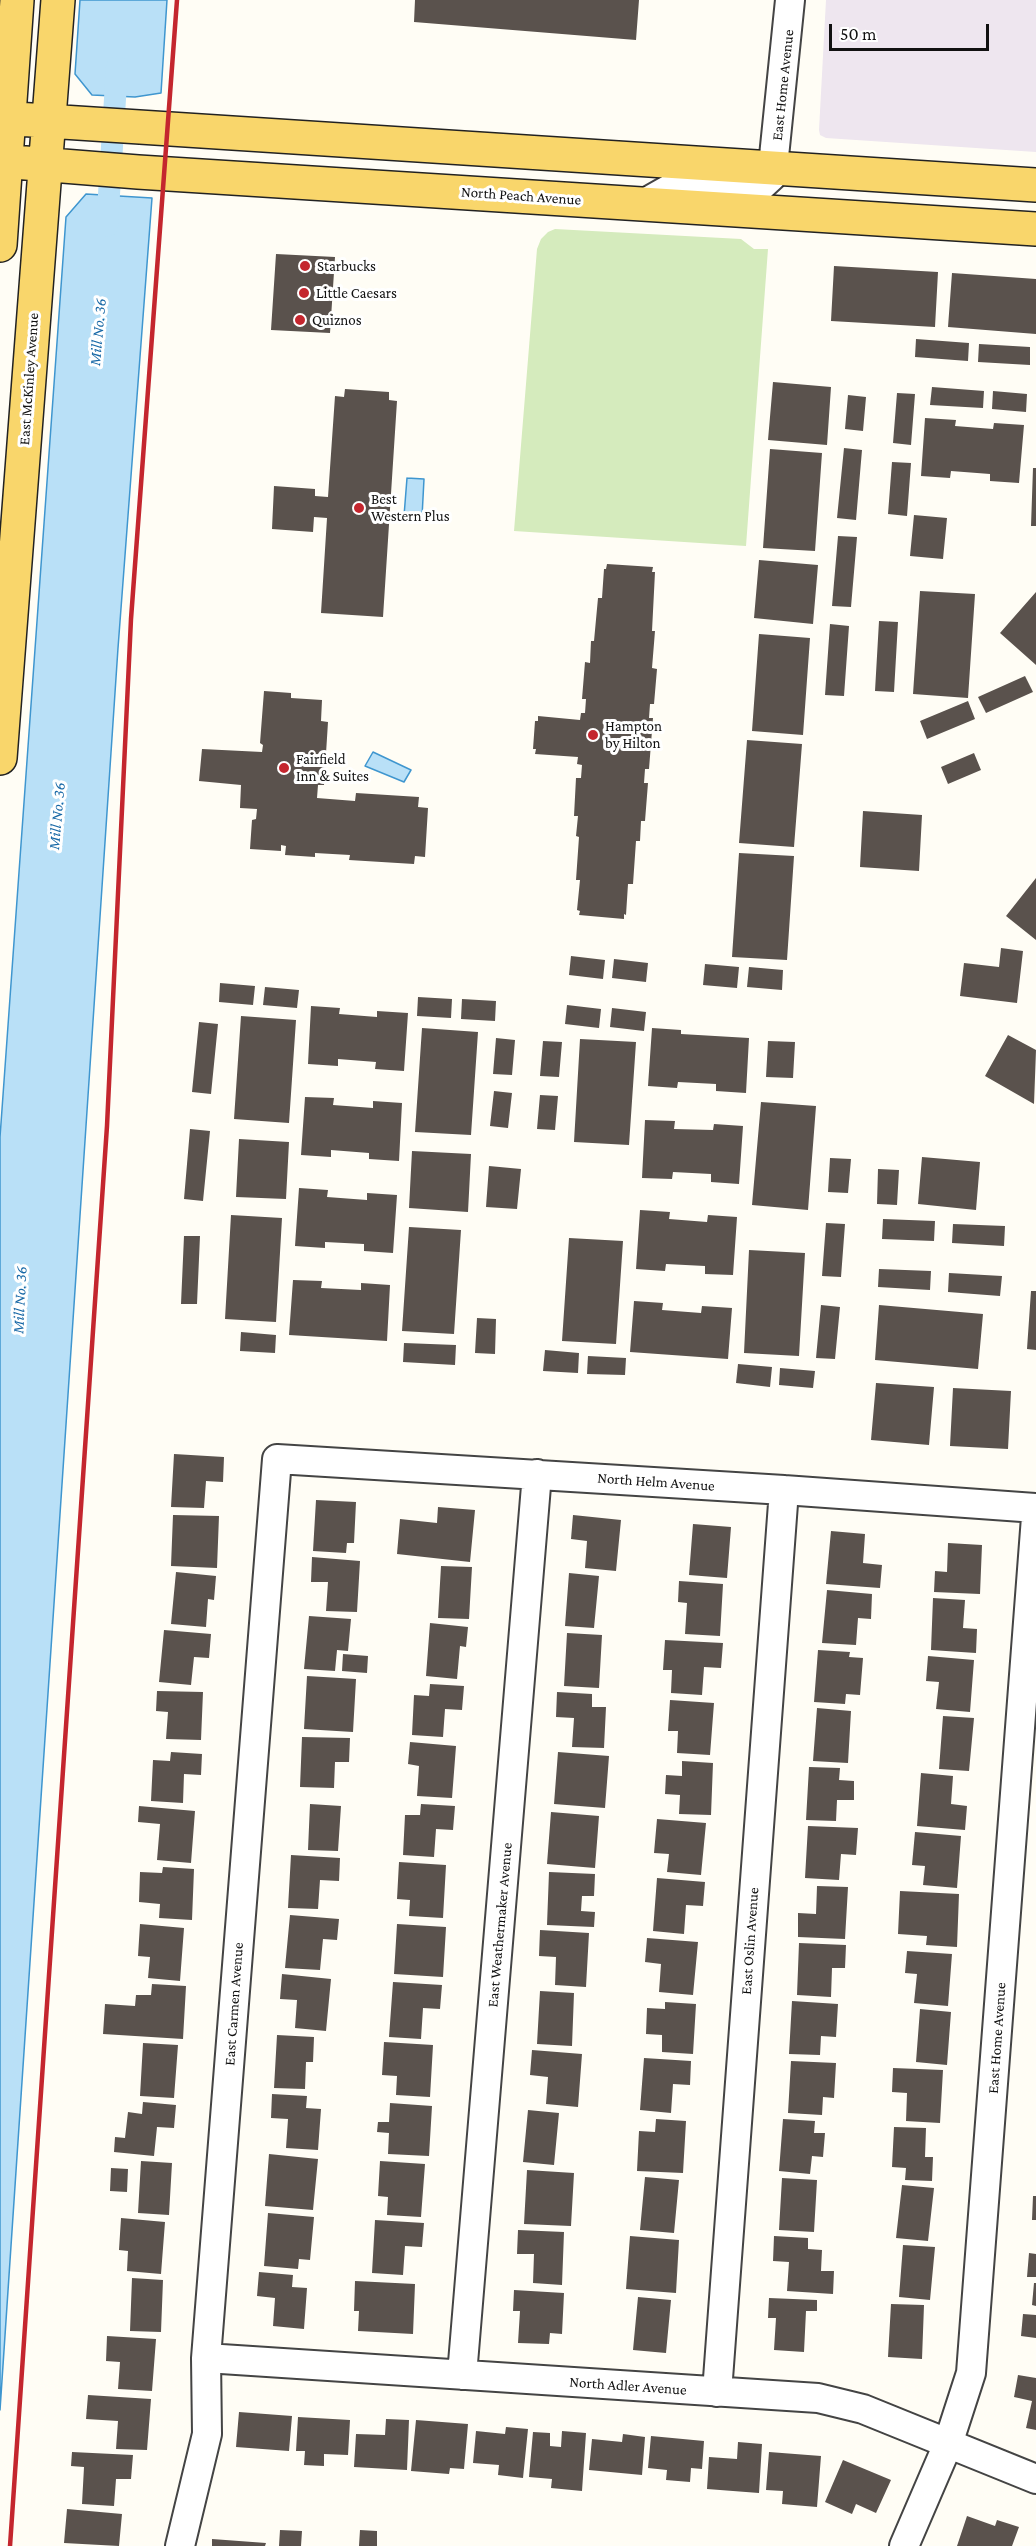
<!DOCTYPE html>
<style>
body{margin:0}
#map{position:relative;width:1036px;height:2546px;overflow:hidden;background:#fffdf5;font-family:"Crimson Pro",serif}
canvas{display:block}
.scale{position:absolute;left:829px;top:24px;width:160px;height:27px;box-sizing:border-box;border:3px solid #111;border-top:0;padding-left:8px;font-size:18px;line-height:21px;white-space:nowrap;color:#111;-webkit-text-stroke:4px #fff;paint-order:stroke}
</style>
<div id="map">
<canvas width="1036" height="2546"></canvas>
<div class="scale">50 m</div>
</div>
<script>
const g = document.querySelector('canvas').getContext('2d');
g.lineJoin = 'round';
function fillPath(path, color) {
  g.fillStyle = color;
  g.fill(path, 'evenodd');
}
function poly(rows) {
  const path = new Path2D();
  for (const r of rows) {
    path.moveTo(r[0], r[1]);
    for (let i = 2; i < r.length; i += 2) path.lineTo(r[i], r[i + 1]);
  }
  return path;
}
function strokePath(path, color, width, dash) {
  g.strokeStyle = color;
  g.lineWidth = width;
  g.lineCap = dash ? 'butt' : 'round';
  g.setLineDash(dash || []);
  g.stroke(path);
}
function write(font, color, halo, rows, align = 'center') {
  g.font = font + ' "Crimson Pro",serif';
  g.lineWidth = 6;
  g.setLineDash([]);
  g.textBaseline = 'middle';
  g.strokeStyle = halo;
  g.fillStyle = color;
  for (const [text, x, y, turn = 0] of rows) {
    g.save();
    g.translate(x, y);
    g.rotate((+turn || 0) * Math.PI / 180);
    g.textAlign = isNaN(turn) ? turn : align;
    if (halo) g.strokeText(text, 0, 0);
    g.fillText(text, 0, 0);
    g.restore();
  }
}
fillPath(poly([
 [826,0,1036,0,1036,152,826,138,820,135,819,130]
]), '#eee6ef');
fillPath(poly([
 [555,229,741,239,754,249,768,249,746,546,514,531,537,249,541,239,548,232]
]), '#d5ebbd');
const water = poly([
 [80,0,167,0,161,93,135,97,92,95,75,74,80,0],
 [86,194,152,198,118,648,0,2410,0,1137,66,217,86,194],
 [407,478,424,479,422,517,404,516,407,478],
 [373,752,411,770,404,782,365,766,373,752]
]);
fillPath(water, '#b9e0f7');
strokePath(water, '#3f96cf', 1.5);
strokePath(poly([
 [107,226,117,67]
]), '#b9e0f7', 22);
fillPath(poly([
 [415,0,639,0,636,40,414,22],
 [276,254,335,257,330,333,271,330],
 [834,266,938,272,935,327,831,321],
 [952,273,1036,279,1036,334,948,327],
 [916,339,969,343,968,361,915,357],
 [979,344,1030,347,1030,365,978,362],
 [773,382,831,387,827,445,768,440],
 [932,387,984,391,983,408,930,405],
 [345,389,389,392,389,400,397,401,383,617,321,613,327,518,314,517,313,532,272,529,274,486,315,489,315,496,328,497,335,396,344,397],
 [993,391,1027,394,1026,412,992,409],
 [897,393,915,394,911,445,893,443],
 [848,395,866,397,863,431,845,429],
 [925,418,956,420,955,426,993,429,994,423,1024,425,1019,483,990,481,990,474,951,471,950,478,921,476],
 [844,448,862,450,856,520,837,518],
 [770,449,822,453,815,551,763,548],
 [892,462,911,463,907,516,888,514],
 [1033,468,1036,468,1036,526,1031,526],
 [914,515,947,518,943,559,910,556],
 [838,536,857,537,851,607,832,606],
 [759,560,818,565,813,624,754,618],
 [607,564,653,567,652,572,655,572,652,631,655,631,652,668,657,669,654,704,650,704,649,718,653,718,649,769,645,769,644,783,648,783,645,821,641,821,640,841,636,841,633,884,628,884,626,915,624,914,624,919,579,915,580,911,577,910,580,880,576,880,579,837,576,836,578,816,574,816,576,778,581,778,582,765,577,764,578,757,535,754,536,749,533,749,535,721,538,721,538,716,580,720,581,713,585,713,586,699,582,699,585,662,590,663,591,641,594,641,598,598,602,598,604,569,606,569],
 [920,591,975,594,968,698,913,694],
 [1036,592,1036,665,1000,633],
 [879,621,898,622,894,692,875,691],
 [830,624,849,626,844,696,825,695],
 [759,634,810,638,803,735,752,731],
 [1025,676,1033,692,986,713,978,697],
 [264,691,291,693,291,698,322,700,321,721,328,722,324,785,318,785,317,798,355,801,356,793,419,797,418,807,428,808,425,857,415,856,414,864,349,860,350,855,315,853,315,857,285,855,286,846,281,845,281,851,250,849,252,820,256,819,257,809,240,808,241,785,199,781,202,749,262,752,263,745,260,743],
 [968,701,975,719,927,739,920,721],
 [747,740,802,744,794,847,739,843],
 [974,753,981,770,948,784,941,767],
 [863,811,922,815,919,871,860,867],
 [739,853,794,856,787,960,732,957],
 [1036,878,1036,940,1006,916],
 [1001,948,1023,951,1017,1003,960,996,964,963,999,967],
 [571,956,605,960,603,979,569,975],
 [614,959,648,963,646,982,612,978],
 [705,964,739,967,737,988,703,985],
 [749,967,783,970,782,990,747,987],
 [220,983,255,986,253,1005,219,1002],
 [265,987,299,990,297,1008,263,1005],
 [418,997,452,999,451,1018,417,1016],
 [462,999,496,1001,495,1021,461,1019],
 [567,1005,601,1009,599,1028,565,1024],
 [311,1006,340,1008,339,1014,377,1017,377,1011,408,1013,404,1071,375,1069,376,1062,338,1059,338,1066,308,1064],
 [612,1008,646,1012,644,1031,610,1027],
 [241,1016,296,1020,289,1123,234,1119],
 [199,1022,218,1024,211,1094,192,1092],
 [422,1028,478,1032,471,1135,415,1132],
 [652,1028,681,1030,681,1034,749,1038,746,1093,716,1091,716,1084,678,1082,677,1088,648,1086],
 [1008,1035,1036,1050,1034,1104,985,1076],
 [496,1038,515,1040,512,1075,493,1074],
 [580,1039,636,1042,629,1145,574,1142],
 [543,1041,562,1042,559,1077,540,1076],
 [768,1041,795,1042,793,1078,766,1077],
 [494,1091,512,1093,508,1128,490,1126],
 [540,1095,558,1096,555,1130,537,1129],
 [305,1097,334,1098,333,1105,373,1108,373,1101,402,1103,399,1161,369,1159,369,1153,331,1150,331,1157,301,1155],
 [761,1102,816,1106,808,1210,752,1205],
 [645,1120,675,1121,674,1129,713,1130,714,1124,743,1126,739,1184,711,1182,711,1174,673,1172,672,1179,642,1178],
 [190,1129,210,1131,203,1201,184,1199],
 [239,1139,289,1142,286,1199,236,1197],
 [412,1151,471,1154,468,1212,409,1208],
 [922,1157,980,1162,976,1210,918,1204],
 [830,1158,851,1159,848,1193,828,1192],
 [489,1166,521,1169,517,1209,486,1207],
 [878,1169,899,1170,897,1205,877,1204],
 [299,1188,328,1190,327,1197,367,1200,367,1193,397,1195,393,1253,364,1251,364,1244,325,1242,325,1248,295,1246],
 [640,1210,670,1212,669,1219,707,1222,708,1215,737,1217,733,1275,705,1274,705,1266,666,1264,665,1271,636,1269],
 [231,1215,282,1218,276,1322,225,1319],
 [883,1219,935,1221,934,1241,882,1239],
 [826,1223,845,1224,841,1277,822,1276],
 [953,1224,1005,1226,1004,1246,952,1243],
 [409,1227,461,1230,454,1334,402,1331],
 [184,1236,200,1236,197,1304,181,1304],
 [569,1238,623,1241,616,1344,562,1341],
 [749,1250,805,1253,799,1356,744,1353],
 [879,1269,931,1271,930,1290,878,1287],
 [949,1273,1002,1276,1000,1296,948,1292],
 [293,1280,322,1281,321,1288,361,1290,361,1283,390,1285,387,1341,289,1335],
 [1031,1291,1036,1291,1036,1350,1027,1349],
 [634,1301,663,1303,662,1310,701,1313,702,1306,732,1308,728,1359,630,1352],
 [821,1305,840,1307,835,1359,816,1358],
 [879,1305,983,1314,978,1369,875,1360],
 [477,1318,496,1319,495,1354,475,1353],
 [241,1332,276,1335,275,1353,240,1351],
 [404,1343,456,1345,455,1365,403,1362],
 [545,1350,579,1353,578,1373,543,1371],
 [588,1356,626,1358,625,1375,587,1374],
 [738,1364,772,1367,770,1387,736,1383],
 [780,1368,815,1371,813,1388,779,1385],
 [876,1383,934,1387,929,1445,871,1440],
 [953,1388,1011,1391,1008,1449,950,1446],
 [174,1454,224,1457,223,1482,206,1481,204,1508,171,1507],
 [316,1500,356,1502,354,1543,347,1543,346,1553,313,1551],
 [438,1507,475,1510,470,1562,397,1554,400,1519,437,1523],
 [173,1515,219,1516,217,1568,171,1566],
 [573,1515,621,1520,616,1571,585,1568,587,1541,571,1539],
 [693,1524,731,1527,727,1578,689,1575],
 [831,1531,865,1534,863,1563,882,1565,880,1588,826,1584],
 [948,1543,982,1545,980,1594,934,1592,935,1571,947,1572],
 [312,1557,360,1561,357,1612,326,1611,328,1582,311,1582],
 [441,1566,472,1567,469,1619,438,1618],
 [176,1572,216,1576,214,1600,208,1599,206,1627,171,1624],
 [569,1573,599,1576,594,1628,565,1626],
 [679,1581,723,1584,720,1636,685,1634,687,1603,678,1602],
 [827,1590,872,1594,871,1619,858,1618,856,1645,822,1643],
 [933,1598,965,1600,963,1628,977,1629,976,1653,931,1650],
 [309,1616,351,1619,348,1651,337,1650,335,1671,304,1669],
 [430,1623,468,1627,466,1647,460,1646,457,1679,426,1676],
 [164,1630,211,1634,209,1658,194,1657,191,1685,159,1682],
 [567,1633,602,1635,599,1688,564,1686],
 [665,1640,723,1643,721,1668,704,1667,702,1695,671,1693,672,1670,663,1670],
 [818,1650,850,1652,849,1657,863,1658,860,1695,846,1694,845,1704,814,1702],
 [343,1654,368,1656,367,1673,342,1671],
 [928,1656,974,1660,970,1712,936,1709,939,1682,926,1681],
 [307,1676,356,1679,353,1732,304,1729],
 [430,1684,464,1686,462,1710,445,1709,443,1737,412,1735,414,1695,429,1696],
 [157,1691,203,1692,201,1740,166,1739,168,1712,156,1711],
 [557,1692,592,1694,592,1707,606,1707,604,1748,572,1747,574,1718,556,1717],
 [670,1700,714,1703,710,1755,677,1753,678,1731,668,1731],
 [817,1708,851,1711,848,1763,813,1761],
 [943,1716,974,1718,969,1771,939,1769],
 [302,1737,350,1738,349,1762,335,1762,334,1788,300,1787],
 [410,1742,456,1746,452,1798,417,1796,419,1766,408,1764],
 [171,1752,202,1754,201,1775,184,1774,183,1803,151,1801,153,1760,170,1761],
 [558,1752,609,1756,605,1808,554,1804],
 [682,1761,713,1763,711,1815,679,1814,680,1795,665,1794,666,1775,682,1776],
 [809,1767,840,1768,839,1780,854,1781,854,1800,837,1800,836,1821,806,1820],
 [921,1773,953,1776,951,1804,967,1806,965,1830,917,1826],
 [310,1804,341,1806,338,1851,308,1850],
 [421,1804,455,1806,453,1830,436,1829,434,1857,403,1855,405,1815,420,1815],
 [139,1806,195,1811,191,1863,157,1860,160,1824,138,1822],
 [551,1812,599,1816,595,1868,547,1864],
 [657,1819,706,1823,701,1875,667,1872,669,1854,654,1853],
 [808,1826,858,1828,856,1855,841,1854,839,1880,805,1878],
 [915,1832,961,1836,957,1888,923,1885,925,1866,912,1865],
 [291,1855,340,1858,339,1881,320,1880,318,1909,288,1908],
 [399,1862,446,1865,443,1918,409,1916,410,1900,397,1899],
 [163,1867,194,1869,192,1920,159,1918,160,1904,139,1902,140,1872,162,1873],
 [549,1872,595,1874,594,1896,582,1896,581,1911,595,1912,594,1927,547,1925],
 [657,1878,705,1882,703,1906,686,1905,684,1934,653,1931],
 [817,1886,848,1887,845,1939,798,1937,798,1913,816,1914],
 [900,1891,959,1894,957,1947,926,1945,927,1936,898,1934],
 [290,1915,339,1919,337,1940,323,1939,320,1970,285,1968],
 [140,1924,184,1928,180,1981,148,1978,150,1957,138,1956],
 [397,1924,446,1927,443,1977,394,1974],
 [540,1930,589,1933,586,1987,555,1985,556,1957,539,1956],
 [647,1938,698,1942,693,1995,659,1992,661,1964,645,1962],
 [799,1943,846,1945,845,1968,832,1968,831,1997,797,1995],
 [907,1951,952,1954,948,2006,914,2003,917,1974,905,1973],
 [282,1974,331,1979,326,2031,295,2028,297,2000,280,1999],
 [393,1982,442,1985,440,2009,423,2008,421,2039,389,2037],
 [152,1984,186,1986,183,2039,103,2034,105,2004,135,2006,136,1995,151,1995],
 [540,1991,574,1993,572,2046,537,2044],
 [792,2001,838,2004,836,2037,821,2036,820,2055,789,2054],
 [665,2002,696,2004,693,2054,662,2052,662,2035,646,2034,647,2008,665,2009],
 [920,2009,951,2012,947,2065,916,2062],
 [277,2035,314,2037,313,2062,306,2062,305,2089,274,2088],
 [384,2042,433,2045,430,2097,396,2095,397,2076,382,2075],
 [143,2043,178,2045,174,2098,140,2096],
 [532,2050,582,2054,578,2107,546,2104,548,2077,530,2075],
 [644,2058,691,2061,690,2085,673,2084,671,2113,640,2110],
 [791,2061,836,2063,834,2098,823,2097,822,2115,788,2113],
 [893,2068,943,2070,940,2123,906,2121,907,2093,892,2092],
 [272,2094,307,2096,306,2108,321,2109,318,2150,286,2148,288,2119,271,2118],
 [143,2102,176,2105,174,2128,157,2127,154,2156,114,2152,115,2137,125,2138,128,2112,142,2114],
 [390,2103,432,2106,429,2156,388,2154,389,2133,377,2132,378,2122,389,2122],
 [528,2110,559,2113,554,2165,523,2162],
 [656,2119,686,2121,683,2173,637,2171,639,2131,655,2132],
 [783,2119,815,2121,814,2133,825,2133,823,2157,812,2156,810,2174,779,2171],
 [894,2127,926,2128,925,2157,933,2157,932,2181,905,2180,906,2168,892,2167],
 [269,2154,318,2159,313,2210,265,2206],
 [141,2161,172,2163,169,2215,138,2213],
 [380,2161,425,2164,421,2217,387,2215,388,2197,378,2196],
 [111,2168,128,2169,127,2192,110,2191],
 [527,2170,574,2173,571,2226,524,2224],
 [645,2177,679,2180,674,2233,640,2230],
 [782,2178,817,2180,814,2232,779,2230],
 [902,2185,934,2188,928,2241,896,2238],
 [1033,2196,1036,2196,1036,2220,1032,2220],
 [268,2213,314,2217,310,2260,299,2259,298,2269,264,2266],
 [121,2218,165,2222,161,2274,127,2271,128,2251,119,2250],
 [375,2220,424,2223,422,2247,405,2246,403,2275,372,2273],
 [518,2230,564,2232,562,2285,533,2283,534,2254,517,2254],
 [630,2236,679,2240,676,2293,626,2289],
 [774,2236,808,2238,808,2249,822,2250,821,2271,834,2271,833,2294,787,2291,789,2262,773,2261],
 [903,2245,935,2247,930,2300,899,2297],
 [1029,2253,1036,2254,1036,2277,1027,2277],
 [259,2272,293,2275,292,2287,307,2288,304,2329,273,2326,275,2298,257,2296],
 [132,2278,163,2280,161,2332,130,2331],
 [355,2281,415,2284,413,2334,358,2331,359,2311,354,2311],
 [1034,2283,1036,2283,1036,2306,1032,2305],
 [514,2290,564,2293,562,2334,550,2333,549,2344,518,2343,520,2311,513,2311],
 [638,2297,671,2300,666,2353,633,2350],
 [769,2298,817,2300,817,2311,806,2311,804,2352,774,2350,776,2318,768,2318],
 [891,2304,924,2305,922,2359,888,2357],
 [1023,2314,1036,2315,1036,2338,1021,2336],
 [107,2336,156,2339,152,2391,118,2389,120,2362,106,2361],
 [1018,2375,1036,2378,1036,2430,1026,2428,1032,2401,1014,2397],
 [88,2395,151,2399,147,2450,116,2449,118,2421,86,2419],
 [239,2412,292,2416,289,2451,236,2447],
 [298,2417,350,2420,348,2455,324,2454,324,2466,304,2465,305,2451,296,2451],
 [386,2419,409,2420,407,2470,354,2467,356,2434,385,2435],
 [416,2420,468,2424,464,2469,450,2468,449,2474,411,2471],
 [506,2427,528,2429,523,2478,498,2475,499,2465,473,2463,476,2431,505,2434],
 [562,2431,586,2433,582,2491,551,2488,552,2479,529,2477,533,2432,550,2433,550,2446,561,2447],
 [623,2434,645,2437,642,2475,589,2470,592,2439,622,2442],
 [651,2436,704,2441,702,2469,691,2468,690,2482,666,2480,667,2470,648,2468],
 [738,2442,762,2444,759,2493,707,2489,709,2457,737,2459],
 [72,2452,133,2455,131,2479,116,2479,114,2506,82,2504,84,2467,71,2466],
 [769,2452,821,2456,817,2507,782,2504,783,2491,766,2490],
 [843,2460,891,2480,876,2513,856,2504,852,2514,825,2502],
 [67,2509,122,2514,119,2546,64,2543],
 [967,2516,995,2526,997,2520,1019,2527,1012,2546,957,2546],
 [280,2530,302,2531,301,2546,279,2546],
 [360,2530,377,2531,377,2546,359,2546],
 [212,2539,266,2543,265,2546,212,2546]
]), '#5a524d');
const minor = poly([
 [645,203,675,186,749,189,759,188,772,176,790,0],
 [206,2358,818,2398,863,2409,1036,2479],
 [462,2375,537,1474],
 [717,2392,784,1490],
 [180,2546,207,2434,206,2358,277,1459,784,1490,1036,1508],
 [904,2546,948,2444,971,2373,1036,1517]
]);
const major = poly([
 [0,118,1036,185],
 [0,161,138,172,1036,229],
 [0,245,17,0],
 [0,758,58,0]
]);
strokePath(minor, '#444', 32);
strokePath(major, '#222', 36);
strokePath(minor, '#fff', 28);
strokePath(major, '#f9d66b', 33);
strokePath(poly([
 [10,2546,107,1126,131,619,177,0]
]), '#c4262e', 4.5);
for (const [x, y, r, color] of [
 [305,266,6,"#c4262e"],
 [304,293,6,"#c4262e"],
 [300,320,6,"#c4262e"],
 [359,508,6,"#c4262e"],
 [593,735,6,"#c4262e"],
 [284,768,6,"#c4262e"]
]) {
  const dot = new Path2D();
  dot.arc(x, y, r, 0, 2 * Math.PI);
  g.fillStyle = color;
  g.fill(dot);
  strokePath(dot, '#fff', 2);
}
write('15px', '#111', '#fff', [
 ["East Home Avenue",783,85,-84],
 ["North Peach Avenue",521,196,4],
 ["East McKinley Avenue",29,379,-86],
 ["North Helm Avenue",656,1482,4],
 ["East Weathermaker Avenue",500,1925,-85],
 ["East Oslin Avenue",750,1941,-86],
 ["East Carmen Avenue",234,2004,-86],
 ["East Home Avenue",997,2038,-86],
 ["North Adler Avenue",628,2386,4]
]);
write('15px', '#111', '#fff', [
 ["Starbucks",317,266],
 ["Little Caesars",316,293],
 ["Quiznos",312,320],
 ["Best",371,499],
 ["Western Plus",371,516],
 ["Hampton",605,726],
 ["by Hilton",605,743],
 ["Fairfield",296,759],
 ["Inn & Suites",296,776]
], 'left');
write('italic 16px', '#1768a6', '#fff', [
 ["Mill No. 36",98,332,-85],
 ["Mill No. 36",57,816,-85],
 ["Mill No. 36",20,1300,-87]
]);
</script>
